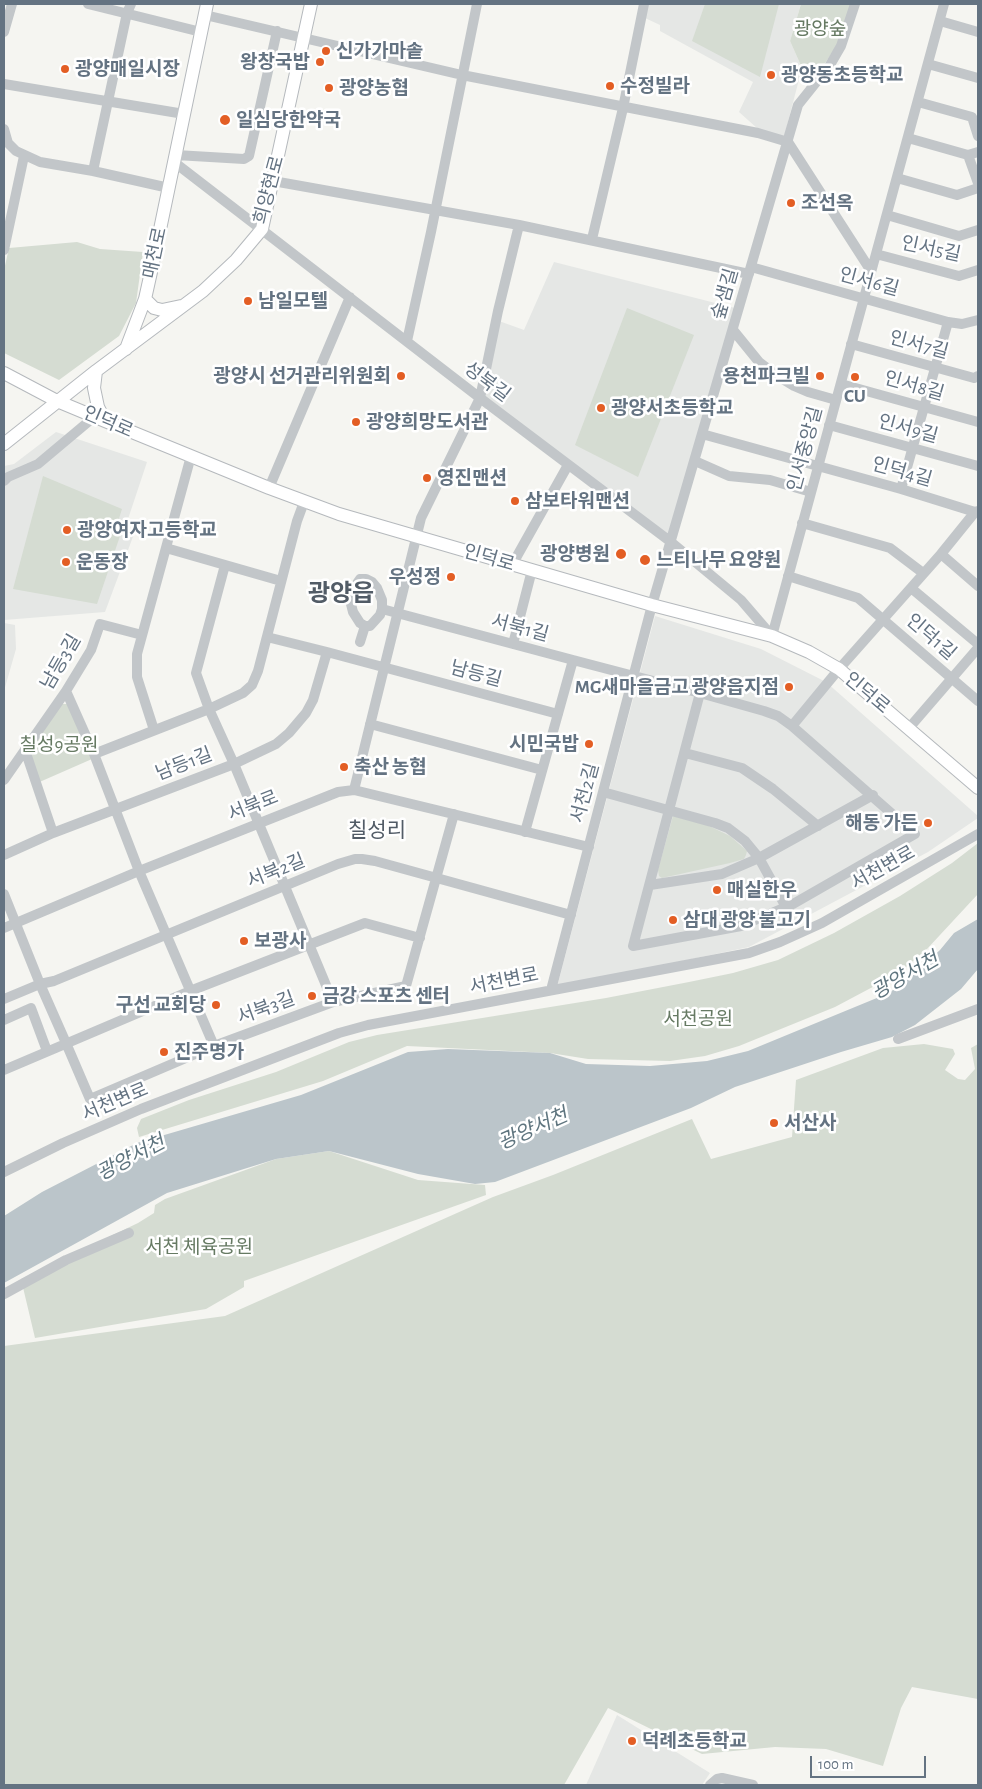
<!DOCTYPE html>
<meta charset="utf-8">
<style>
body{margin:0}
#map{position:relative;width:982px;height:1789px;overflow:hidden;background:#f5f5f1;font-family:"Alegreya Sans",sans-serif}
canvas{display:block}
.frame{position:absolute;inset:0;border:5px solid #647382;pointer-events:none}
.scale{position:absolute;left:810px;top:1756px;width:116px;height:22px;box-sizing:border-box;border:2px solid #647382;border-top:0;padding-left:6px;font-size:15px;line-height:18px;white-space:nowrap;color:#647382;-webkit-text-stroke:4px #fff;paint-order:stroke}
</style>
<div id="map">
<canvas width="982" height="1789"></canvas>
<div class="frame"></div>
<div class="scale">100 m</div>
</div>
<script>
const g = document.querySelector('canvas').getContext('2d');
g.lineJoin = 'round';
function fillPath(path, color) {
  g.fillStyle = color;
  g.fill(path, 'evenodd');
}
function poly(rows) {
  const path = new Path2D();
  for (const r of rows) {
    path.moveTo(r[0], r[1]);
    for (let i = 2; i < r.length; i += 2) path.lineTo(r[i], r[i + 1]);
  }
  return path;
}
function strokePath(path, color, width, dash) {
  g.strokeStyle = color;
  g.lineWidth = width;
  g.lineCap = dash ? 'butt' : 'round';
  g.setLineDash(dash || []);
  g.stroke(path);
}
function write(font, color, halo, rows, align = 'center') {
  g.font = font + ' "Alegreya Sans","Noto Sans KR",sans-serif';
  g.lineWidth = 5;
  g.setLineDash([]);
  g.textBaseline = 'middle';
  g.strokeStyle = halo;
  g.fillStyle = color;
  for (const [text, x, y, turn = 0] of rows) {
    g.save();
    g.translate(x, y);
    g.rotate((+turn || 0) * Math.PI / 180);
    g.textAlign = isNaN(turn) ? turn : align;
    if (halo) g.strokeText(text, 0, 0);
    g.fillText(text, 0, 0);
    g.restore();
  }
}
fillPath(poly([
 [648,4,801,4,790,41,802,68,784,137,758,129,739,112,753,82,660,31,660,25,645,18],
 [554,262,739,309,671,542,480,398,499,321,524,330],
 [56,432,147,462,126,525,134,534,105,612,4,620,4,466,14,464],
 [655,616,761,649,826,682,978,816,978,818,928,852,749,947,557,987],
 [4,623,15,625,16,649,4,691],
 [617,1715,710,1773,702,1785,586,1785]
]), '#e5e7e5');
fillPath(poly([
 [705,4,779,4,760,77,692,41],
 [801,4,855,4,848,28,805,94,810,70,802,68,790,41],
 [77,242,100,249,143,252,136,303,119,336,59,380,4,353,4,270,9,248],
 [627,308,694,335,638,477,575,445],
 [43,476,122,509,115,531,120,536,97,604,13,589],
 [57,704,70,704,92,759,35,784,25,753],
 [673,816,707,825,730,836,747,851,746,855,744,859,730,863,662,878,659,876,658,870],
 [978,843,978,894,927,949,899,973,835,1007,739,1046,705,1056,670,1061,588,1059,550,1053,407,1046,323,1081,139,1137,137,1128,141,1119,189,1100,276,1072,349,1042,377,1035,606,998,689,982,733,973,778,960,834,933,900,896,952,863],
 [924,1044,953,1049,955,1054,945,1070,958,1079,965,1080,975,1069,971,1048,978,1044,978,1699,912,1687,901,1708,883,1766,826,1749,775,1747,702,1754,608,1708,564,1785,4,1785,4,1346,225,1316,493,1197,553,1175,692,1119,711,1159,792,1137,796,1080,883,1048],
 [329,1151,418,1180,485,1185,486,1195,244,1281,244,1287,206,1309,35,1338,21,1279,138,1223,154,1213,155,1205,165,1199,276,1159]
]), '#d5dcd2');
fillPath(poly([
 [978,919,978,969,961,989,915,1025,892,1037,841,1052,735,1087,691,1108,495,1182,475,1184,418,1174,329,1151,276,1159,167,1193,4,1283,4,1216,42,1192,137,1143,301,1095,408,1052,448,1049,550,1053,586,1064,650,1066,707,1061,748,1051,889,993,913,975,940,950,954,933]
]), '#bbc5ca');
const major = poly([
 [145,299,154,308,162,310,181,306],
 [126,349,145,299,153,263,207,4],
 [96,371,94,388,98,407,105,421],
 [4,373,57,401,105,421,269,488,339,514,652,605,772,636,809,652,839,669,978,788],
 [4,444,96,371,203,291,236,260,262,229,311,4]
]);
strokePath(major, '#b5b9bd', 14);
strokePath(poly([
 [88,4,201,32],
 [205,15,462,75,758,133,788,142,871,271],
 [940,21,978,32],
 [4,32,12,4],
 [928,64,978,78],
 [4,84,184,114],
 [918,102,972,117,978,136],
 [4,129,8,143,16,151,40,162,93,171,169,188],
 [908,138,968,155,978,152],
 [176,155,244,159,249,156,277,31],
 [968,155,978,183],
 [174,162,480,398,671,542,741,600,772,636],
 [93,171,127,13,131,4],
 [897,178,957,195,978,188],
 [273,181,519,225,749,274],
 [887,215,959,236,978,230],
 [592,239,623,108,644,4],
 [4,250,24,156],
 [876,254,959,276,978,270],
 [751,267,948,322,962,324,978,320],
 [733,330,759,362,776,375,794,386,808,392,836,400],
 [407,341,431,232,477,4],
 [851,344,974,378,978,376],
 [841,384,978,422],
 [829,425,978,466],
 [702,434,901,489,975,512],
 [695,461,729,476,770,480,811,492],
 [4,481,8,477,38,464,94,417],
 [269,488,350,297],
 [901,489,948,322],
 [802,523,890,548,923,573],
 [166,548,281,581],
 [941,554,978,586],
 [225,565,196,673,209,709,234,764,333,1002],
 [512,565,568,465],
 [788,576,858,598,978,701],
 [360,579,366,579,372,582,377,588,382,600,382,609,380,615,370,626,365,626,360,623,353,612,351,604,353,589,360,579],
 [911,588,978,644],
 [382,609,573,660,634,676,700,693,764,711,778,716,792,726,915,834,793,904,741,926,633,946,700,693],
 [772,636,944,4],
 [267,637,327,652,558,714],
 [360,642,365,626],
 [513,644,532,570],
 [66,691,94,754,139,871,214,1046],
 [370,724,542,770],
 [792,726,839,669,941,554,975,512,978,511],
 [909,728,978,648],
 [154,730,137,677,137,654,191,456],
 [25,750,53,833],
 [685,753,742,768,773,789,818,826],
 [94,754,209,709,243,693,252,685,258,671,297,521,304,502],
 [4,780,66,691,91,650,100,624,142,635],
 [354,790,421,518,480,398,498,311,519,225],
 [603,792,715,823,728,828,745,841,759,858,786,907],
 [525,832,573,660],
 [4,855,53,833,234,764,276,744,289,733,306,713,313,700,327,652],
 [650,885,722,874,759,858,873,795],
 [4,894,40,984,66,1043,90,1099,214,1046,333,1002,406,986,454,814],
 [4,928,139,871,338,792,354,790,589,847],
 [551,990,652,605,798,105,830,65,841,46,855,4],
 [4,999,40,984,54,981,338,864,355,859,362,859,375,861,571,915],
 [4,1020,31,1008,47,1051],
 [898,1039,978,1009],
 [4,1070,190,991,365,923,420,938],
 [4,1172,63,1143,141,1109,339,1033,368,1025,749,953,780,942,822,923,978,834],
 [4,1294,66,1260,129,1233],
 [710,1785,717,1779,722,1778,753,1785]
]), '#c2c6c9', 10);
strokePath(major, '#fff', 12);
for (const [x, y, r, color] of [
 [326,51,5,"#e35e24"],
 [320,62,5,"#e35e24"],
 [65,69,5,"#e35e24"],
 [771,75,5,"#e35e24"],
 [610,86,5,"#e35e24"],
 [329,88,5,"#e35e24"],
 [225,120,6,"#e35e24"],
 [791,203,5,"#e35e24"],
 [248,301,5,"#e35e24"],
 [401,376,5,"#e35e24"],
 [820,376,5,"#e35e24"],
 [855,377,5,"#e35e24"],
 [601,408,5,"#e35e24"],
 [356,422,5,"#e35e24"],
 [427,478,5,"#e35e24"],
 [515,501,5,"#e35e24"],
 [67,530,5,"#e35e24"],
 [621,554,6,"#e35e24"],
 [645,560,6,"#e35e24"],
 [66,562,5,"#e35e24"],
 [451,577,5,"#e35e24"],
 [789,687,5,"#e35e24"],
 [589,744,5,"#e35e24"],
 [344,767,5,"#e35e24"],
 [928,823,5,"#e35e24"],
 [717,890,5,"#e35e24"],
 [673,920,5,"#e35e24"],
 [244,941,5,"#e35e24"],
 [312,996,5,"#e35e24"],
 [216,1005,5,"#e35e24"],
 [164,1052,5,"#e35e24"],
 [774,1123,5,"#e35e24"],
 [632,1741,5,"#e35e24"]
]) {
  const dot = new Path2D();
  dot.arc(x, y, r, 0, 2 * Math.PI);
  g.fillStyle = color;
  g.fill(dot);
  strokePath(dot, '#fff', 2);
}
write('19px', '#667a63', '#fff', [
 ["광양숲",820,29],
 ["칠성9공원",59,745],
 ["서천공원",698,1019],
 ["서천 체육공원",199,1247]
]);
write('bold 19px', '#647382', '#fff', [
 ["신가가마솥",336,51],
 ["왕창국밥",310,62,"right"],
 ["광양매일시장",75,69],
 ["광양동초등학교",781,75],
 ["수정빌라",620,86],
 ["광양농협",339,88],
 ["일심당한약국",236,120],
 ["조선옥",801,203],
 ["남일모텔",258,301],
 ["광양시 선거관리위원회",391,376,"right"],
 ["용천파크빌",810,376,"right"],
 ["CU",855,396,"center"],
 ["광양서초등학교",611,408],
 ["광양희망도서관",366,422],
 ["영진맨션",437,478],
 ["삼보타워맨션",525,501],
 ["광양여자고등학교",77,530],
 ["광양병원",610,554,"right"],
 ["느티나무 요양원",656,560],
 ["운동장",76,562],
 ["우성정",441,577,"right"],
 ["MG새마을금고 광양읍지점",779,687,"right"],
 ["시민국밥",579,744,"right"],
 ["축산 농협",354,767],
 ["해동 가든",918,823,"right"],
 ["매실한우",727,890],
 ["삼대 광양 불고기",683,920],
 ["보광사",254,941],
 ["금강 스포츠 센터",322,996],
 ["구선 교회당",206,1005,"right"],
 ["진주명가",174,1052],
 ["서산사",784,1123],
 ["덕례초등학교",642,1741]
], 'left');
write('19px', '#647382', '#fff', [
 ["희양현로",269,190,-75],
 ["인서5길",931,249,12],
 ["매천로",155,253,-78],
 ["인서6길",869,282,15],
 ["숲샘길",725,294,-74],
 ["인서7길",919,345,15],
 ["성북길",487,382,37],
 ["인서8길",914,386,16],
 ["인덕로",108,422,23],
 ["인서9길",908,429,15],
 ["인서중앙길",805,449,-75],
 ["인덕4길",902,472,16],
 ["인덕로",489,558,16],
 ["서북1길",520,628,15],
 ["인덕1길",931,637,41],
 ["남등3길",61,662,-60],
 ["남등길",476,674,15],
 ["인덕로",867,693,40],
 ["남등1길",184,764,-21],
 ["서천2길",585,793,-75],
 ["서북로",253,806,-22],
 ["서천변로",883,868,-29],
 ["서북2길",276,871,-22],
 ["서천변로",504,981,-11],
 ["서북3길",266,1008,-20],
 ["서천변로",115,1102,-23]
]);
write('italic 20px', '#5f757f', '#fff', [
 ["광양서천",905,976,-30],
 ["광양서천",533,1129,-24],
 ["광양서천",131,1158,-28]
]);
write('21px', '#525c67', '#fff', [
 ["칠성리",377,831]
]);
write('bold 24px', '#525c67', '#fff', [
 ["광양읍",341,594]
]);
</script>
